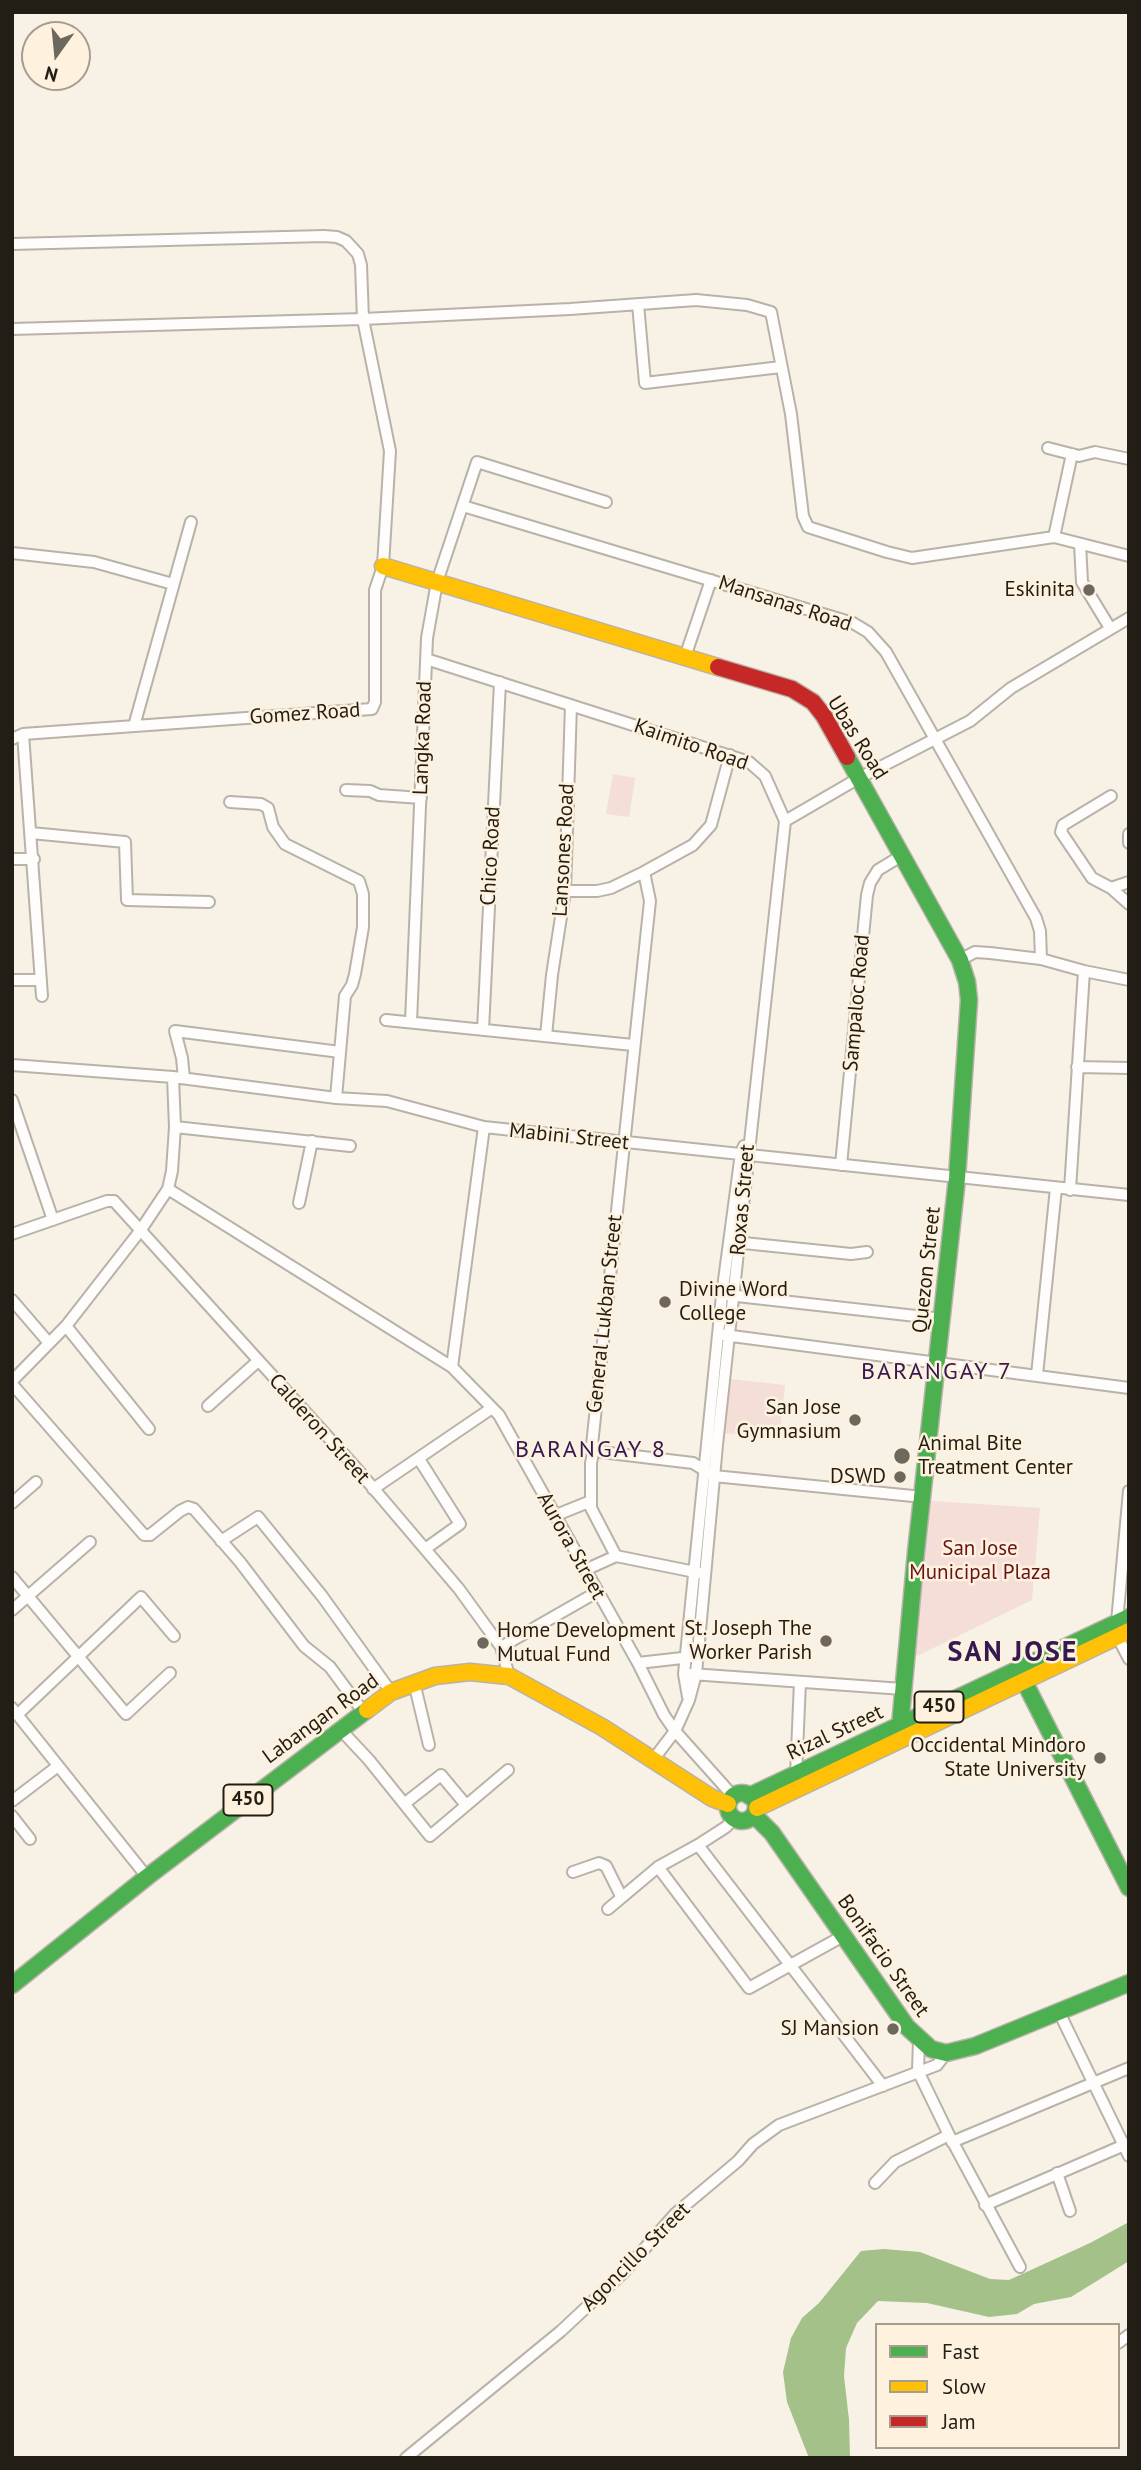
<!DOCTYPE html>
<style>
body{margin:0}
#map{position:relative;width:1141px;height:2470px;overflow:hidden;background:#f7f1e6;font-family:"PT Sans",sans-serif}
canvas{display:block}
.frame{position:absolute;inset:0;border:14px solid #231e15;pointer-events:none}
.legend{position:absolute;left:875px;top:2323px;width:245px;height:126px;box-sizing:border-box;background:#fef2df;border:2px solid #a69d8e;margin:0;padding:9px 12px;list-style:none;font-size:21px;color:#231e15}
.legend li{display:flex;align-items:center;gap:14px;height:35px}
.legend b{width:35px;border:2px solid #a69d8e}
.north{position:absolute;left:21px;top:21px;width:70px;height:70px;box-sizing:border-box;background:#fef2df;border:2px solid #a69d8e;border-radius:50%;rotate:195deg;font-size:19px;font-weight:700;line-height:28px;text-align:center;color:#231e15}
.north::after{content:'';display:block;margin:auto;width:24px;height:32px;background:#6d685e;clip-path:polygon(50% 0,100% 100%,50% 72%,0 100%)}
</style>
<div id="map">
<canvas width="1141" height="2470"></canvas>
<div class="frame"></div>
<ul class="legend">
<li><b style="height:9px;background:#4caf50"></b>Fast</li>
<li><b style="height:9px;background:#ffc107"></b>Slow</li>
<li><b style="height:9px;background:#c62828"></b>Jam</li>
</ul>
<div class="north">N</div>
</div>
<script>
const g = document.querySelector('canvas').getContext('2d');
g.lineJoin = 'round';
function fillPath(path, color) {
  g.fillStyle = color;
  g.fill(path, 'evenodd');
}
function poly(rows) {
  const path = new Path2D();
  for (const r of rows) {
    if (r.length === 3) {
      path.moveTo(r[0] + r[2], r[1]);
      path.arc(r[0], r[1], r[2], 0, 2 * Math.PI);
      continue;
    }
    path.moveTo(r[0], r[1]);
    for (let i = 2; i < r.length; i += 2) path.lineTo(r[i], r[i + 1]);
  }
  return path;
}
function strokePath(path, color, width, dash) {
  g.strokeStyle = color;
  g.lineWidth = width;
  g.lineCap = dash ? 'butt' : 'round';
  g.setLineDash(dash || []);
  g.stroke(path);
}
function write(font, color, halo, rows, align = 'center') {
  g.font = font + ' "PT Sans",sans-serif';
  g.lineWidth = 5;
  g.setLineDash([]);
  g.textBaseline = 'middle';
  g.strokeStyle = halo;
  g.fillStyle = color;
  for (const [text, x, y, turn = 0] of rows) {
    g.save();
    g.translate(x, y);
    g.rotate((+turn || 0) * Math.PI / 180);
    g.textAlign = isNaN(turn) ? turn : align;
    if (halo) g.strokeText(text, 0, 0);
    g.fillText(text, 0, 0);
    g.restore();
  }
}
fillPath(poly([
 [613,774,635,778,629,817,606,814],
 [731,1379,785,1385,779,1439,725,1433],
 [931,1501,1040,1508,1032,1600,913,1658]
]), '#f5ded7');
fillPath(poly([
 [1129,2222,1129,2261,1071,2297,1034,2304,1017,2314,989,2317,927,2303,878,2301,857,2323,846,2348,844,2376,849,2420,850,2458,809,2458,787,2402,783,2372,791,2338,802,2318,819,2303,861,2251,884,2249,920,2252,990,2279,1009,2280,1090,2243]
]), '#a4c189');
const street = poly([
 [12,244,324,236,337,237,346,241,358,254,361,265,363,319,390,451,383,566,375,590,375,702,372,709,23,734,12,739],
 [638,304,645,383,781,367],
 [12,329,363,319,570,309,696,300,747,305,771,312,791,414,803,516,808,527,887,552,912,558,1054,537,1129,556],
 [1048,448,1079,456,1095,452,1129,459],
 [463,506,853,623,868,632,886,652,1036,918,1040,931,1041,959],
 [1054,537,1072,454],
 [1080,544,1082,582,1110,628],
 [12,553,94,562,173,584],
 [685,657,711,580],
 [426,659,749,762,765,776,785,821,717,1445,696,1674,689,1700,675,1731,653,1760],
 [134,726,191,522],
 [23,734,42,996],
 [346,790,370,791,379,795,421,798],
 [1111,796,1063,825,1061,832,1092,878,1111,888,1129,904],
 [230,802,261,804,268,808,273,827,285,844,359,881,363,894,363,927,355,974,352,985,345,996,336,1098],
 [785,821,859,778,970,721,1011,688,1129,618],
 [31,833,125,842,127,900,209,902],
 [1129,834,1129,843],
 [12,859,34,859],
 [644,872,650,901,592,1445,601,1452,693,1463,714,1476,923,1497],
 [1111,888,1129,882],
 [565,891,597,891,611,888,644,872,693,845,711,825,730,755],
 [960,960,975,952,990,953,1041,959,1084,971,1129,980],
 [12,980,41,980],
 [386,1020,633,1045],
 [411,1022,427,638,437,582,477,462,606,502],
 [483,1030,500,682],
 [546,1036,552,975,565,891,571,705],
 [12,1065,173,1077,336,1098,387,1101,484,1127,1129,1195],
 [1077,1067,1129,1068],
 [184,1078,182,1058,175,1031,340,1052],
 [12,1100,53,1220],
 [175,1127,350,1146],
 [841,1165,867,895,870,883,878,870,901,856],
 [168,1189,452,1367,499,1415,638,1663,664,1715,675,1731,733,1796],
 [1070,1190,1084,971],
 [299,1203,312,1141],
 [12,1234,107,1201,114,1201,357,1469,459,1589,501,1647,509,1676],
 [734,1242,851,1254,867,1252],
 [728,1295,943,1319],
 [12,1300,49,1343],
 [66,1326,149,1429],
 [724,1335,1129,1388],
 [452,1367,484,1127],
 [1037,1375,1056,1188],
 [12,1381,66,1326,140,1231,168,1189,172,1171,175,1127,173,1077],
 [12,1384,144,1535,150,1535,180,1511,188,1507,194,1509,240,1562,304,1646,330,1667,364,1713],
 [208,1406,258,1361],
 [594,1448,591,1463,591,1508,616,1556],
 [419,1459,460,1524,425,1549],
 [373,1489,492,1408],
 [1129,1491,1117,1622,1117,1636,1129,1659],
 [12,1503,36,1482],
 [554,1516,591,1501],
 [221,1541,258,1517,322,1596,391,1692],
 [585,1570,616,1556,700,1573],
 [12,1577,126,1714,170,1673],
 [12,1610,90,1542],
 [501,1647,597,1592],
 [638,1663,691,1657],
 [691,1674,903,1689],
 [414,1682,429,1745],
 [688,1697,684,1674,722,1295,741,1153,744,1146],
 [12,1708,147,1877],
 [17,1715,141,1597,174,1636],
 [340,1729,369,1760,430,1836,508,1770],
 [796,1775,800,1682],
 [12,1801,58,1766],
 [404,1804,441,1775,466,1805],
 [12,1816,30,1839],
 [698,1845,883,2086],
 [658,1867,749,1988,843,1936],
 [573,1872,599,1863,606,1866,621,1896],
 [608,1909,658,1867,698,1845,726,1827,734,1819],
 [1058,2010,1129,2156],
 [919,2040,918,2071,949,2135,1020,2267],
 [952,2142,1129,2068],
 [1057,2173,1070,2211],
 [875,2183,895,2162,949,2135],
 [985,2205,1129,2143],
 [1118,2343,1129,2335],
 [406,2458,561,2331,623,2273,676,2213,738,2161,753,2144,779,2125,937,2065,946,2053]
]);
const fast = poly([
 [847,757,960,960,967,982,969,1000,957,1178,916,1552,899,1737],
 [1024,1670,1024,1681,1129,1888],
 [742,1807,14],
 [749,1796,1129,1617],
 [754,1815,772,1833,907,2027,931,2049,946,2053,975,2046,1129,1983],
 [12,1985,147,1877,367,1710]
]);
const slow = poly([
 [383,566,718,667],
 [367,1710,391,1692,435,1676,470,1672,509,1676,602,1727,712,1798,728,1804],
 [757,1808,1129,1631]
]);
const jam = poly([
 [718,667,792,689,813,702,824,716,847,757]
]);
strokePath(street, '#b8b2a9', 14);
strokePath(fast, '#b8b2a9', 19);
strokePath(slow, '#b8b2a9', 19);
strokePath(jam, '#b8b2a9', 19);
strokePath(street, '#fefdfb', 10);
strokePath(fast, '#4caf50', 16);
strokePath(slow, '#ffc107', 16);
strokePath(jam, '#c62828', 16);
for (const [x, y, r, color] of [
 [1089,590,7,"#6d685e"],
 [665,1302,7,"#6d685e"],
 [855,1420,7,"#6d685e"],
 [902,1456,9,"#6d685e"],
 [900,1477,7,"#6d685e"],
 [826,1641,7,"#6d685e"],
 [483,1643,7,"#6d685e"],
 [1100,1758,7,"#6d685e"],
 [893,2029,7,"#6d685e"]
]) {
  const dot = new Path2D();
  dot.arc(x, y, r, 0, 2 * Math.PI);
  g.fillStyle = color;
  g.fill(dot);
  strokePath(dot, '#fef2df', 2.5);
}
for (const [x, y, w] of [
 [939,1707,49],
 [248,1800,49]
]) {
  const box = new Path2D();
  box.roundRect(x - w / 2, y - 15.5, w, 31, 5);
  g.fillStyle = '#fef2df';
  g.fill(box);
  strokePath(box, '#231e15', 2);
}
write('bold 19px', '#231e15', null, [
 ["450",939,1707],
 ["450",248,1800]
]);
write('21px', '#231e15', '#fef2df', [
 ["Eskinita",1075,590],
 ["Divine Word",679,1290,"left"],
 ["College",679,1314,"left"],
 ["San Jose",841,1408],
 ["Gymnasium",841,1432],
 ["Animal Bite",918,1444,"left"],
 ["Treatment Center",918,1468,"left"],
 ["DSWD",886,1477],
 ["St. Joseph The",812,1629],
 ["Worker Parish",812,1653],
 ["Home Development",497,1631,"left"],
 ["Mutual Fund",497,1655,"left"],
 ["Occidental Mindoro",1086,1746],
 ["State University",1086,1770],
 ["SJ Mansion",879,2029]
], 'right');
write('21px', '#231e15', '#fef2df', [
 ["Mansanas Road",785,604,18],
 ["Gomez Road",305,714,-4],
 ["Langka Road",423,738,-88],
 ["Ubas Road",857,738,58],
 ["Kaimito Road",691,745,19],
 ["Lansones Road",564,850,-87],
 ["Chico Road",491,856,-87],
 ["Sampaloc Road",857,1003,-85],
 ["Mabini Street",569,1137,6],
 ["Roxas Street",743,1200,-85],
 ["Quezon Street",927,1270,-84],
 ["General Lukban Street",605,1314,-84],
 ["Calderon Street",319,1429,48],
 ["Aurora Street",571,1546,61],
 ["Labangan Road",321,1719,-36],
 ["Rizal Street",835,1733,-25],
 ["Bonifacio Street",883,1956,55],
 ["Agoncillo Street",636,2257,-45]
]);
write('21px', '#671317', '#fef2df', [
 ["San Jose",980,1549],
 ["Municipal Plaza",980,1573]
]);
g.letterSpacing = '2px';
write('24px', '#341952', '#fef2df', [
 ["BARANGAY 7",937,1372],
 ["BARANGAY 8",591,1450]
]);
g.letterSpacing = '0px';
g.letterSpacing = '2px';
write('bold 28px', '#341952', '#fef2df', [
 ["SAN JOSE",1013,1653]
]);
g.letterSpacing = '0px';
</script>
